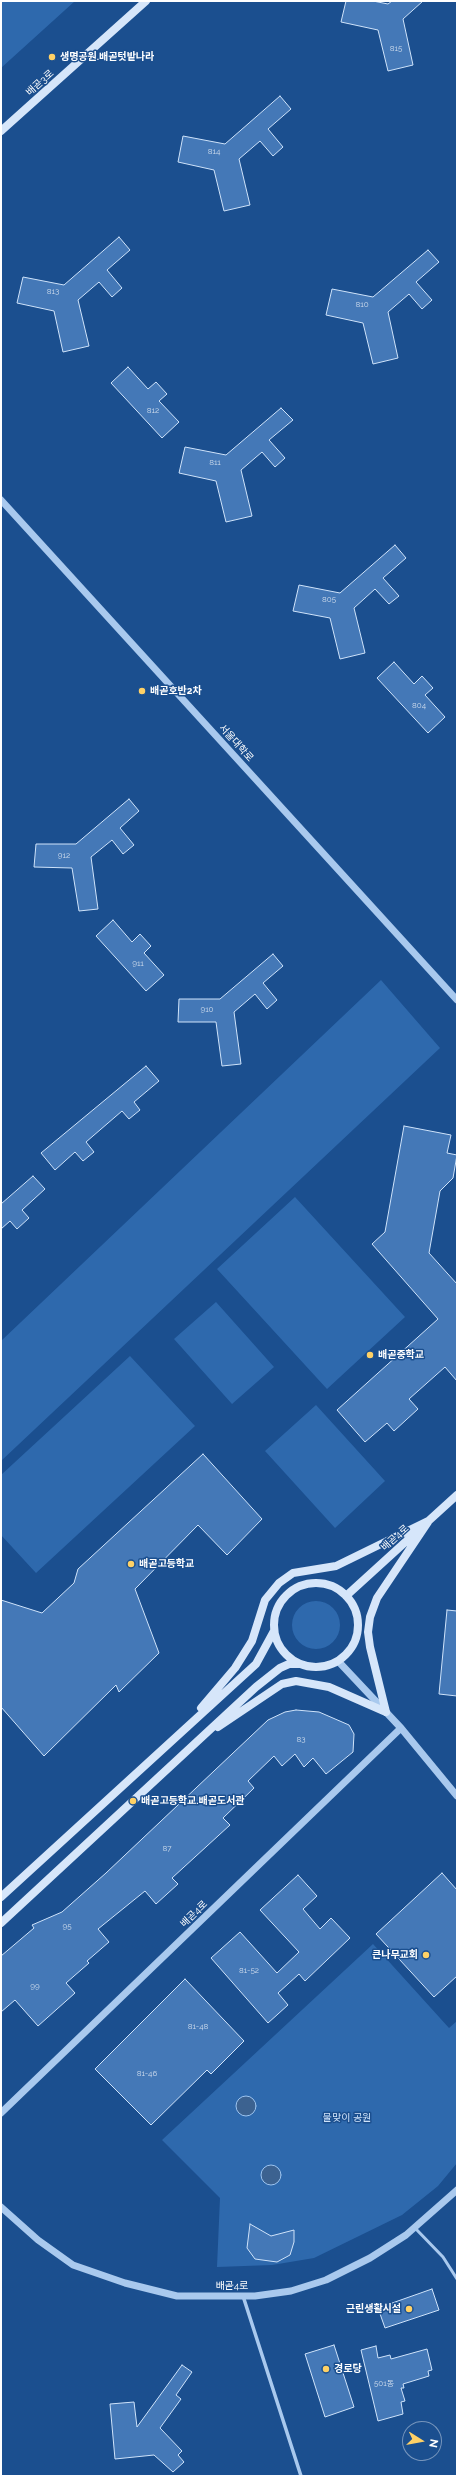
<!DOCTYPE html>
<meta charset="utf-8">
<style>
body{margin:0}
#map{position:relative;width:458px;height:2477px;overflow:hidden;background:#1b4f8f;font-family:Raleway,sans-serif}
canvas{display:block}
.frame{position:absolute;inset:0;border:2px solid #fff;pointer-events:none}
.north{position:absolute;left:402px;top:2421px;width:40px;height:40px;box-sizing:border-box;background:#1b4f8f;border:1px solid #7695bc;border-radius:50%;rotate:101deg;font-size:11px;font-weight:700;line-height:16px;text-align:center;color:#fff}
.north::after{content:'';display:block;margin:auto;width:14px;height:18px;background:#ffd166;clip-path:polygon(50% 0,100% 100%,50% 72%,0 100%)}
</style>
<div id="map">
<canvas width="458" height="2477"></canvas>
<div class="frame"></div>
<div class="north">N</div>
</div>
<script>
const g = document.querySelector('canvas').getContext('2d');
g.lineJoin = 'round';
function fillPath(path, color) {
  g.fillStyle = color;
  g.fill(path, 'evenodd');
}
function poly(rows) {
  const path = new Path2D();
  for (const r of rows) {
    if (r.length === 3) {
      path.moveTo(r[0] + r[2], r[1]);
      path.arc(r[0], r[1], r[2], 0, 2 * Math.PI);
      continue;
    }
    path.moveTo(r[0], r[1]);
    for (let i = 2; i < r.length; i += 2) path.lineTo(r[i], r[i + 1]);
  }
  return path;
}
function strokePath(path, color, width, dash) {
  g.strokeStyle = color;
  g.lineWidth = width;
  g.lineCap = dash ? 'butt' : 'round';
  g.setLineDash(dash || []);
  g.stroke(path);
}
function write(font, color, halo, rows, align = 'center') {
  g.font = font + ' Raleway,"Noto Sans KR",sans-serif';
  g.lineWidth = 3;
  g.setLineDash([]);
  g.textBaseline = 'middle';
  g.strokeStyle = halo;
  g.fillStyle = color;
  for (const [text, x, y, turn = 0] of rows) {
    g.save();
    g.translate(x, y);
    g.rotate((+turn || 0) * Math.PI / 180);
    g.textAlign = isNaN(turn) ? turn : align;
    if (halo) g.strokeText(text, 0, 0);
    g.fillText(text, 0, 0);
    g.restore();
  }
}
fillPath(poly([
 [1,1,75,1,1,68],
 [381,980,440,1048,1,1461,1,1341],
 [295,1197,405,1317,327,1389,217,1269],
 [216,1302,274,1367,232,1404,174,1339],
 [130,1356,195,1426,36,1573,1,1535,1,1475],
 [316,1405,385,1481,335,1528,265,1451],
 [316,1625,24],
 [373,1944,449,2028,457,2021,457,2163,438,2186,402,2215,314,2258,272,2265,217,2267,220,2198,162,2140]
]), '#2e69ad');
const water = poly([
 [246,2106,10],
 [271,2175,10]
]);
fillPath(water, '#3c6290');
strokePath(water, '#9cc4f0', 1);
const building = poly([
 [346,1,373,1,388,4,392,1,423,1,403,19,413,65,388,71,378,30,341,22,346,1],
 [280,96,291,109,268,129,283,147,273,156,260,141,239,159,250,205,224,211,214,170,178,162,183,136,225,144,280,96],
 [119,237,130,250,107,270,122,288,112,297,99,282,78,300,89,346,63,352,54,311,17,303,23,277,64,285,119,237],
 [428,250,439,262,416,282,432,300,422,309,409,294,388,312,398,358,373,364,363,323,326,315,332,289,373,297,428,250],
 [128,367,148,389,156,382,167,394,159,401,179,422,162,438,111,383,128,367],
 [281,408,293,420,269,440,285,458,275,467,262,452,241,470,252,516,226,522,216,481,179,473,185,447,226,455,281,408],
 [395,545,406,558,383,578,399,596,389,604,375,589,354,608,365,653,340,659,330,618,293,611,299,585,340,593,395,545],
 [394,662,414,684,422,676,433,688,425,695,445,717,428,733,377,678,394,662],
 [129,799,139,811,120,828,134,845,123,854,112,840,91,857,98,909,79,911,72,868,34,867,36,844,76,844,129,799],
 [113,920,132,942,140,934,151,946,144,953,164,975,146,991,96,936,113,920],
 [273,954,283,966,263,983,277,1000,267,1009,255,994,234,1012,241,1064,222,1066,216,1022,178,1022,179,999,220,999,273,954],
 [146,1066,159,1081,134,1102,140,1110,129,1119,122,1111,86,1142,94,1152,83,1161,75,1152,55,1170,41,1153,146,1066],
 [404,1126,451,1135,447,1153,457,1155,453,1178,440,1191,429,1253,457,1284,457,1381,445,1367,409,1399,418,1409,394,1431,387,1423,365,1442,337,1410,438,1319,372,1244,385,1232,404,1126],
 [33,1176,45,1189,22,1210,29,1218,17,1229,10,1221,1,1229,1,1204,33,1176],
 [203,1454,262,1519,227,1555,198,1525,135,1589,159,1653,119,1692,116,1685,44,1756,1,1707,1,1600,42,1613,74,1583,78,1569,203,1454],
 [447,1610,457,1611,457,1696,439,1694,447,1610],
 [296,1710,319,1712,349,1725,354,1734,353,1752,326,1774,313,1758,304,1767,295,1754,282,1766,274,1756,248,1781,254,1788,223,1818,230,1825,172,1878,178,1884,156,1904,145,1891,98,1929,109,1942,87,1961,89,1963,66,1983,75,1993,38,2026,15,2000,1,2012,1,1956,34,1928,32,1925,62,1912,106,1873,268,1720,285,1712,296,1710],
 [442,1873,457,1890,457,1976,434,1997,376,1934,442,1873],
 [298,1875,317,1896,303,1909,320,1929,331,1918,350,1938,305,1981,299,1974,278,1993,288,2005,268,2023,211,1958,240,1932,277,1973,299,1952,260,1910,298,1875],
 [185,1979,244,2041,211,2074,207,2070,151,2125,95,2069,185,1979],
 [250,2224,271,2236,294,2230,294,2242,290,2255,277,2262,255,2259,247,2248,250,2224],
 [432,2289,439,2310,385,2328,378,2308,432,2289],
 [334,2345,354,2407,325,2417,305,2354,334,2345],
 [376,2346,378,2358,390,2355,391,2359,427,2349,432,2370,428,2371,429,2376,403,2384,404,2388,401,2388,405,2401,401,2402,403,2414,378,2421,361,2350,376,2346],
 [182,2365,192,2372,176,2395,181,2399,160,2428,182,2451,178,2455,184,2462,173,2472,154,2455,115,2459,110,2404,134,2402,137,2427,182,2365]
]);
fillPath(building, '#4478b7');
strokePath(building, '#cfe3fa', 1);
strokePath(poly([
 [415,2228,443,2257,457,2279]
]), '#a9c9ee', 3);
strokePath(poly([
 [243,2296,301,2476]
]), '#a9c9ee', 3.5);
strokePath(poly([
 [1,500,457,1000],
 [338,1661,401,1728,457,1796],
 [1,2113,401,1728],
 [1,2207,38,2240,73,2265,125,2283,177,2296,255,2296,291,2291,326,2280,370,2258,406,2235,457,2190]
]), '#a9c9ee', 7);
strokePath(poly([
 [1,131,146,1],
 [316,1625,42],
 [346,1596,457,1495],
 [201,1708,235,1668,252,1641,265,1600,279,1583,293,1573,336,1566,428,1521],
 [386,1712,370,1647,368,1632,370,1617,377,1598,428,1522],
 [218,1727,282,1684,296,1681,329,1687,386,1712],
 [1,1897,256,1664,274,1631],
 [1,1923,256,1687,280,1668,289,1664,298,1664]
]), '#d6e6fa', 8);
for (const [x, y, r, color] of [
 [52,57,4,"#ffd166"],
 [142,691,4,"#ffd166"],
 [370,1355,4,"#ffd166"],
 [131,1564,4,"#ffd166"],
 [133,1801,4,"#ffd166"],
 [426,1955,4,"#ffd166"],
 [409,2309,4,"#ffd166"],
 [326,2369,4,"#ffd166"]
]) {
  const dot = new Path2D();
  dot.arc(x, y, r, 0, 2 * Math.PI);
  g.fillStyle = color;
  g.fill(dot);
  strokePath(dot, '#1b4f8f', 1.5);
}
write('8px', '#d0dded', null, [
 ["815",396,49],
 ["814",214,152],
 ["813",53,292],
 ["810",362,305],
 ["812",153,411],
 ["811",215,463],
 ["805",329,600],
 ["804",419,706],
 ["912",64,856],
 ["911",138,964],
 ["910",207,1010],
 ["83",301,1740],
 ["87",167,1849],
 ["95",67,1927],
 ["81-52",249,1971],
 ["99",35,1987],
 ["81-48",198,2027],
 ["81-46",147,2074],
 ["501동",384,2384]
]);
write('bold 10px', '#fff', '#1b4f8f', [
 ["생명공원.배곧텃밭나라",60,57],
 ["배곧호반2차",150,691],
 ["배곧중학교",378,1355],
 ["배곧고등학교",139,1564],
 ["배곧고등학교.배곧도서관",141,1801],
 ["큰나무교회",418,1955,"right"],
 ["근린생활시설",401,2309,"right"],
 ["경로당",334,2369]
], 'left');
write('10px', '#fff', '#1b4f8f', [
 ["배곧3로",40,83,-42],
 ["서울대학로",236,743,48],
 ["배곧4로",395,1538,-42],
 ["배곧4로",194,1914,-44],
 ["배곧4로",232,2286]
]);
write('10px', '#cfe3fa', '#1b4f8f', [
 ["물맞이 공원",347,2118]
]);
</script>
